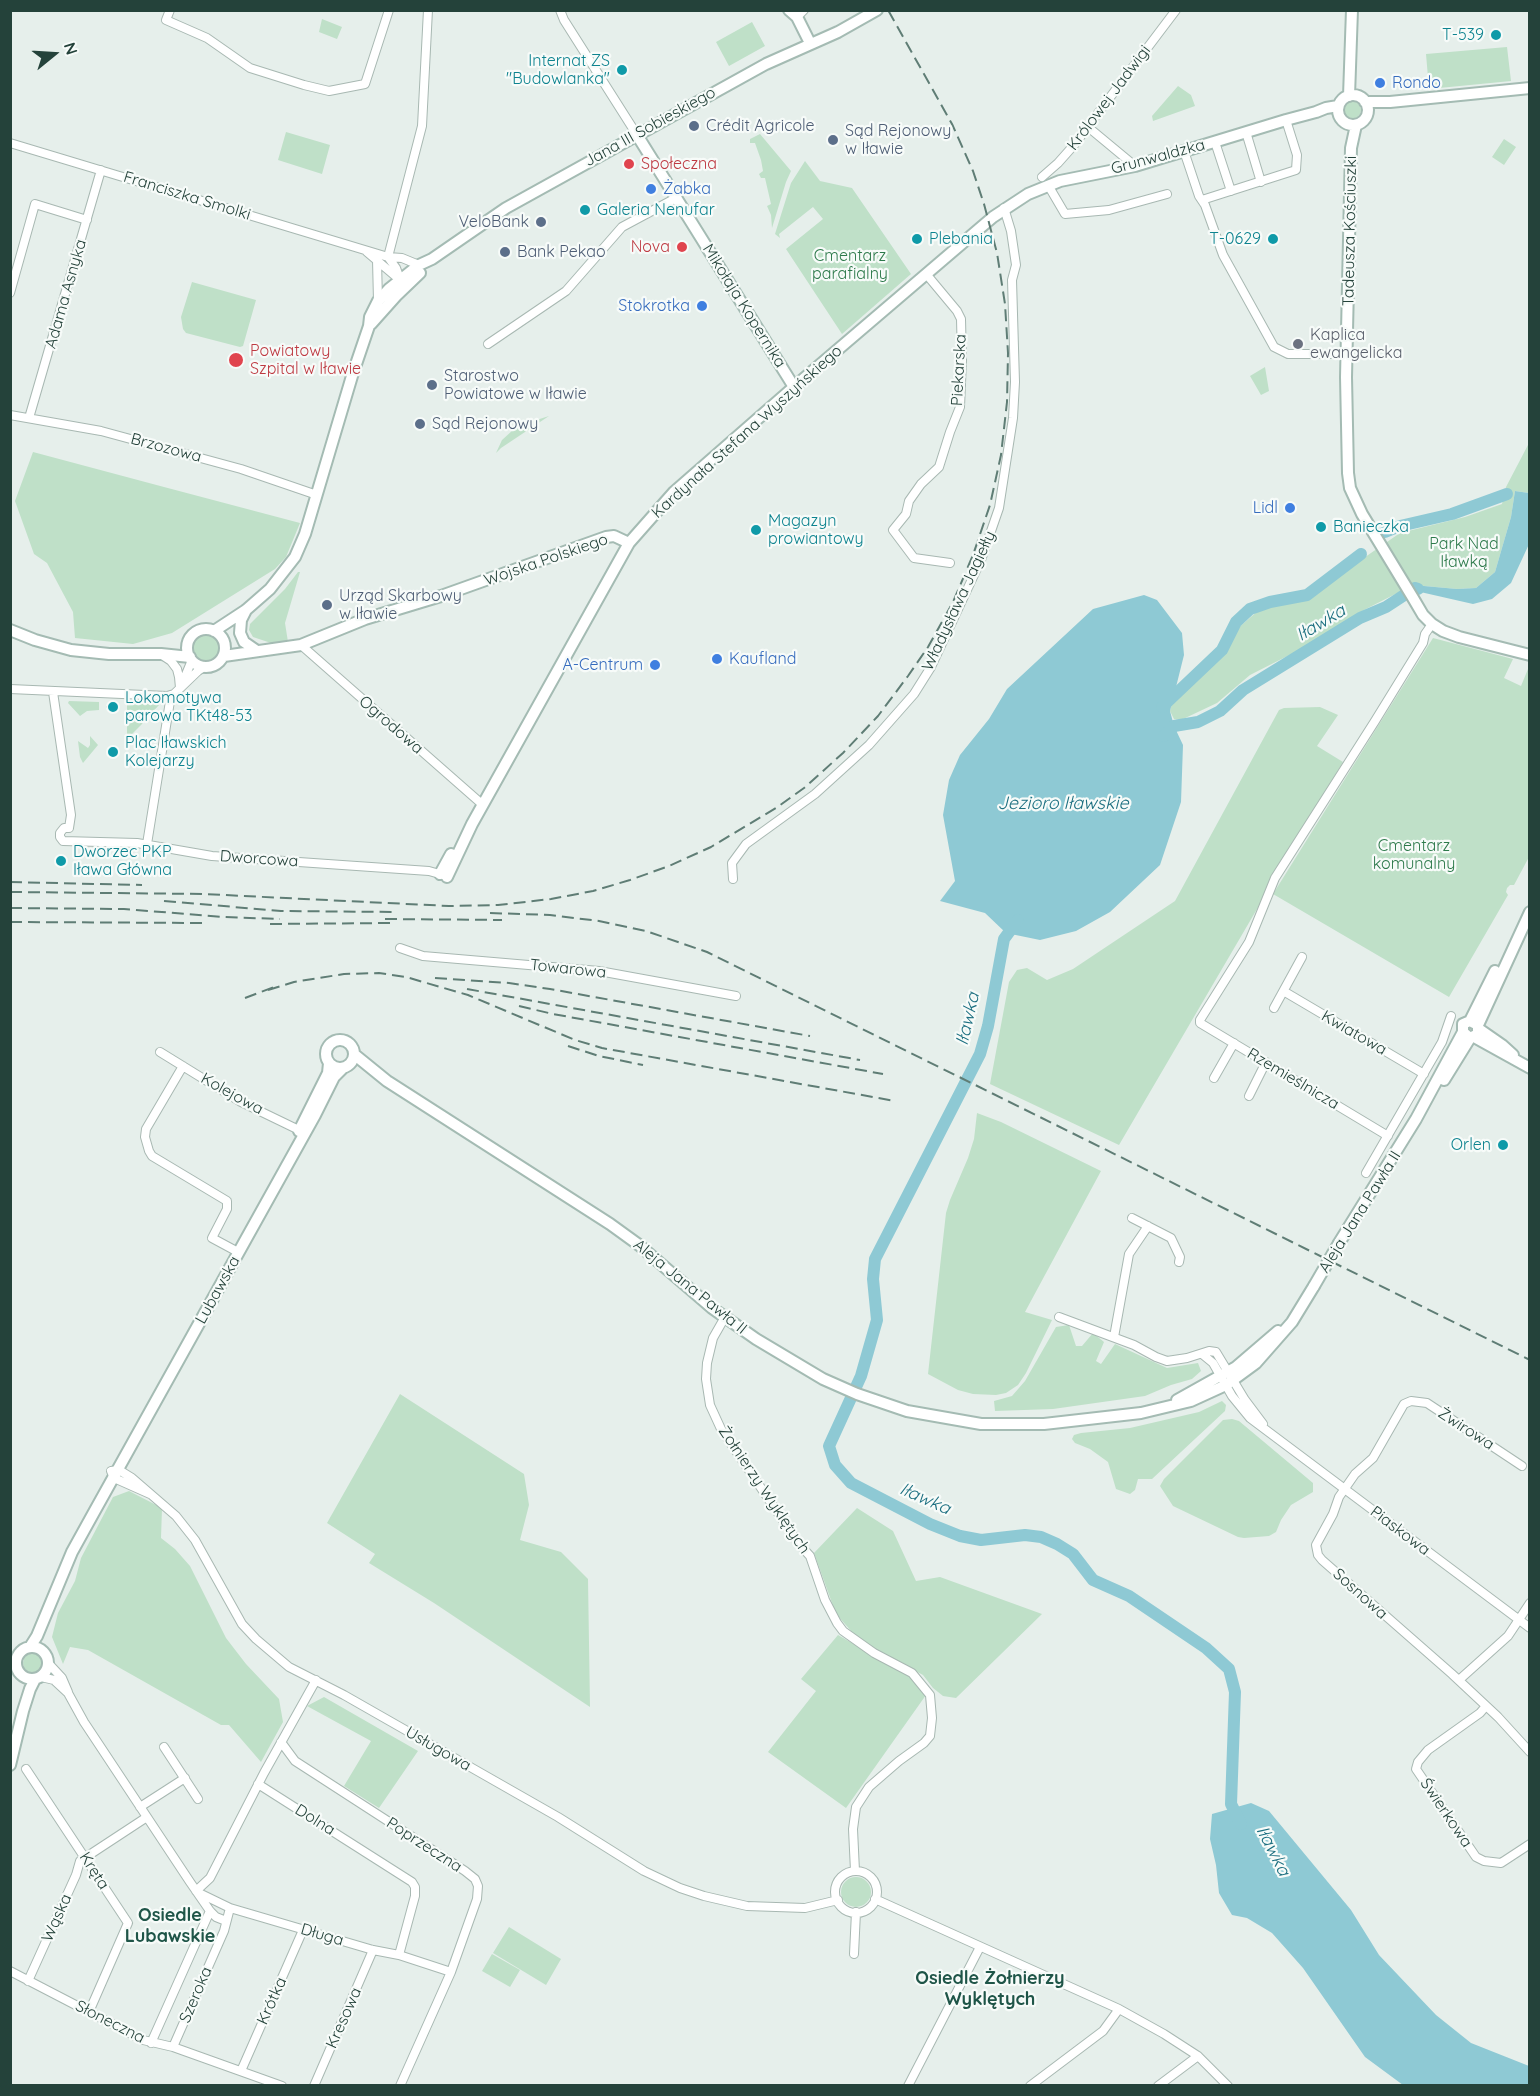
<!DOCTYPE html>
<meta charset="utf-8">
<style>
body{margin:0}
#map{position:relative;width:1540px;height:2096px;overflow:hidden;background:#e6efeb;font-family:Quicksand,sans-serif}
canvas{display:block}
.frame{position:absolute;inset:0;border:12px solid #24423a;pointer-events:none}
.north{position:absolute;left:24px;top:24px;width:60px;height:60px;-webkit-text-stroke:4px #f7fbf9;paint-order:stroke;rotate:72deg;font-size:16px;font-weight:700;line-height:24px;text-align:center;color:#24423a}
.north::after{content:'';display:block;margin:auto;width:21px;height:27px;background:#24423a;clip-path:polygon(50% 0,100% 100%,50% 72%,0 100%)}
</style>
<div id="map">
<canvas width="1540" height="2096"></canvas>
<div class="frame"></div>
<div class="north">N</div>
</div>
<script>
const g = document.querySelector('canvas').getContext('2d');
g.lineJoin = 'round';
function fillPath(path, color) {
  g.fillStyle = color;
  g.fill(path, 'evenodd');
}
function poly(rows) {
  const path = new Path2D();
  for (const r of rows) {
    if (r.length === 3) {
      path.moveTo(r[0] + r[2], r[1]);
      path.arc(r[0], r[1], r[2], 0, 2 * Math.PI);
      continue;
    }
    path.moveTo(r[0], r[1]);
    for (let i = 2; i < r.length; i += 2) path.lineTo(r[i], r[i + 1]);
  }
  return path;
}
function strokePath(path, color, width, dash) {
  g.strokeStyle = color;
  g.lineWidth = width;
  g.lineCap = dash ? 'butt' : 'round';
  g.setLineDash(dash || []);
  g.stroke(path);
}
function write(font, color, halo, rows, align = 'center') {
  g.font = font + ' Quicksand,sans-serif';
  g.lineWidth = 4.5;
  g.setLineDash([]);
  g.textBaseline = 'middle';
  g.strokeStyle = halo;
  g.fillStyle = color;
  for (const [text, x, y, turn = 0] of rows) {
    g.save();
    g.translate(x, y);
    g.rotate((+turn || 0) * Math.PI / 180);
    g.textAlign = isNaN(turn) ? turn : align;
    if (halo) g.strokeText(text, 0, 0);
    g.fillText(text, 0, 0);
    g.restore();
  }
}
fillPath(poly([
 [322,19,342,27,337,39,319,32],
 [752,22,765,46,729,66,716,42],
 [1507,47,1511,81,1429,89,1426,54],
 [1178,86,1191,95,1195,106,1153,121,1152,116],
 [1352,110,9],
 [286,132,330,145,322,174,278,160],
 [760,134,791,171,786,182,772,228,771,215,767,206,771,204,765,178,761,178,759,174,763,171,761,160,755,143,750,143,750,139],
 [1504,139,1516,147,1504,165,1492,157],
 [805,161,820,181,852,188,911,274,842,334,786,249,823,219,813,207,779,234,780,238,775,234,791,183],
 [192,282,256,300,243,346,240,347,186,333,183,329,181,317],
 [1265,367,1269,391,1261,395,1250,376],
 [549,416,501,448,496,453,502,440,513,430,521,425],
 [1529,443,1529,493,1515,491,1511,517,1495,572,1476,588,1457,589,1413,585,1364,610,1317,641,1250,675,1217,703,1181,720,1174,719,1170,711,1173,699,1199,677,1227,648,1238,628,1259,610,1310,595,1400,533,1465,517,1502,504,1506,487],
 [33,452,164,487,300,523,286,557,275,569,172,633,133,644,75,638,73,612,47,563,34,554,15,501],
 [298,572,300,572,285,623,288,642,274,644,253,637,249,630,250,624,285,589],
 [206,648,14],
 [1433,638,1513,659,1504,678,1521,686,1528,669,1529,669,1529,857,1514,885,1510,885,1507,888,1506,892,1508,895,1449,997,1273,894],
 [69,701,99,702,99,710,87,711,80,716,68,703],
 [127,703,158,704,159,705,147,718,143,714,135,711,127,711],
 [1320,707,1338,715,1317,746,1343,762,1119,1145,990,1084,1009,982,1017,970,1027,968,1047,980,1073,969,1175,901,1279,710,1284,708],
 [127,715,138,716,145,721,127,739],
 [90,736,98,745,83,763,80,757,78,741,88,748,90,745],
 [977,1113,1001,1122,1101,1171,1025,1312,1052,1320,1026,1373,1018,1385,1006,1393,996,1395,973,1394,958,1390,928,1374,946,1213,950,1200,968,1158,974,1139],
 [1069,1325,1076,1346,1082,1346,1093,1333,1104,1342,1096,1361,1101,1364,1115,1344,1167,1368,1198,1363,1201,1371,1192,1379,1171,1385,1145,1396,1053,1409,995,1411,994,1401,1012,1396,1025,1381,1056,1327],
 [400,1394,524,1474,529,1505,520,1540,561,1552,588,1579,590,1707,434,1603,369,1563,375,1554,327,1523],
 [1222,1401,1226,1405,1225,1411,1152,1479,1138,1479,1135,1490,1130,1494,1116,1489,1108,1462,1090,1449,1075,1443,1072,1439,1074,1435,1081,1433,1130,1428,1199,1412],
 [1232,1419,1239,1421,1313,1483,1313,1492,1291,1505,1281,1520,1276,1532,1269,1536,1244,1538,1238,1537,1173,1506,1160,1486,1164,1479,1223,1420],
 [129,1491,162,1508,161,1538,175,1549,190,1566,226,1638,246,1664,279,1699,283,1722,261,1762,229,1725,221,1725,88,1650,70,1647,63,1664,52,1637,58,1613,75,1581,81,1558,113,1497],
 [857,1508,893,1531,916,1581,940,1577,1042,1614,956,1698,943,1696,933,1688,923,1675,878,1651,853,1633,836,1614,814,1553],
 [838,1635,916,1680,926,1695,846,1808,768,1752,816,1691,801,1679],
 [33,1663,10],
 [324,1697,418,1751,379,1808,344,1786,371,1741,307,1706],
 [856,1892,15],
 [509,1927,561,1959,546,1985,493,1953],
 [492,1954,520,1970,510,1987,482,1971]
]), '#bfe0c8');
fillPath(poly([
 [1515,491,1529,493,1530,542,1511,583,1492,599,1473,604,1416,591,1413,585,1457,589,1476,588,1495,572,1511,517],
 [1144,595,1157,600,1182,633,1184,655,1170,711,1174,726,1183,745,1181,802,1160,865,1110,912,1076,931,1040,940,1006,933,985,913,940,901,955,881,943,815,949,780,960,755,989,719,1007,689,1093,609],
 [1251,1803,1269,1811,1351,1910,1379,1955,1436,2015,1471,2043,1529,2066,1529,2085,1403,2085,1365,2057,1303,1968,1272,1933,1247,1918,1232,1915,1219,1893,1216,1865,1210,1839,1212,1814]
]), '#8ec9d4');
strokePath(poly([
 [1385,532,1400,526,1452,514,1507,494],
 [1162,707,1222,650,1236,622,1250,609,1270,602,1307,595,1361,554],
 [1164,736,1174,726,1198,722,1220,711,1243,690,1360,618,1386,607,1415,588,1418,589],
 [1018,920,1004,939,988,1026,980,1054,875,1259,873,1279,877,1320,861,1376,829,1446,835,1465,851,1483,930,1524,960,1536,981,1540,1025,1535,1041,1537,1057,1544,1073,1554,1093,1580,1129,1596,1206,1648,1229,1669,1235,1692,1231,1804,1241,1824]
]), '#8ec9d4', 12);
const street = poly([
 [170,10,166,20,207,38,250,68,304,85,329,91,365,84,389,10],
 [560,10,564,20,637,135],
 [797,17,804,10],
 [1088,127,1135,166],
 [1246,132,1261,182],
 [1215,142,1231,191],
 [10,143,388,257,402,258,419,265],
 [1184,151,1199,196,1205,205,1223,255,1274,347,1288,354,1347,354],
 [1042,177,1058,163,1074,145,1176,10],
 [1048,185,1065,214,1109,210,1167,194],
 [1202,200,1296,170,1297,155,1286,120],
 [367,252,400,280],
 [388,257,422,126,428,10],
 [388,257,396,268,400,279],
 [377,260,378,301],
 [927,275,957,311,961,319,962,360,960,407,950,432,939,467,921,484,909,501,906,514,893,530,914,558,950,563],
 [10,293,35,204,87,220],
 [488,344,566,291,622,227,676,198],
 [10,415,101,431,241,469,317,495],
 [29,418,101,170],
 [301,645,483,805],
 [162,655,171,661,177,669,179,677,180,688],
 [182,684,192,660],
 [10,689,167,696,174,694,198,671,204,667],
 [53,692,71,815,69,828],
 [69,828,64,828,60,833,60,837,63,841,137,843,212,856,429,871,443,875],
 [147,844,171,695],
 [733,879,732,863,746,844,815,794,869,745,914,694,931,667,981,560,999,508,1013,418,1015,382,1012,280,1016,265,1011,231,1004,208],
 [400,948,423,956,599,971,736,996],
 [1285,992,1424,1074],
 [1274,1008,1302,957],
 [160,1052,241,1102,301,1131],
 [183,1066,146,1129,145,1137,149,1151,152,1156,227,1201,227,1209,212,1238,238,1252],
 [1214,1078,1234,1043],
 [1249,1096,1266,1062],
 [1388,1136,1200,1023,1200,1020,1249,942,1275,878,1375,721,1423,643,1425,634,1432,624],
 [1366,1173,1442,1042,1451,1016],
 [1132,1218,1171,1238,1180,1257,1179,1262],
 [725,1317,713,1338,707,1363,706,1379,710,1405,721,1429,799,1544,810,1556,825,1600,837,1623,843,1631,874,1653,912,1673,930,1695,932,1718,930,1736,924,1743,899,1761,869,1787,856,1807,853,1829,855,1871],
 [1059,1317,1134,1345,1156,1357,1167,1361,1187,1358,1209,1351,1216,1352,1245,1400,1263,1424],
 [1114,1337,1129,1254,1148,1226],
 [1202,1354,1213,1363,1232,1396,1250,1418,1530,1628],
 [1522,1466,1427,1403,1411,1401,1404,1404,1373,1458,1355,1474,1339,1497,1333,1514,1316,1545,1318,1555,1322,1560,1452,1674,1498,1717,1530,1752],
 [150,1494,114,1478,111,1471,119,1470,132,1478,176,1516,195,1540,242,1624,256,1639,289,1667,344,1695,558,1817,644,1871,680,1888,704,1896,747,1906,805,1908,838,1900],
 [49,1664,62,1678,68,1692],
 [41,1677,54,1680,68,1693,84,1722,190,1882,210,1911,216,1917,226,1921],
 [1459,1680,1508,1636,1530,1603],
 [1486,1706,1480,1713,1428,1750,1418,1762,1416,1769,1476,1857,1484,1861,1501,1863,1530,1844],
 [281,1742,295,1761,465,1871,475,1879,478,1886,477,1899,451,1972,400,2086],
 [164,1747,198,1799],
 [26,1769,128,1923,89,2012],
 [258,1784,412,1882,415,1887,415,1896,399,1955],
 [140,1807,185,1778],
 [856,1892,21],
 [196,1891,210,1878,264,1773,316,1680],
 [197,1892,230,1908,373,1950,399,1955,451,1972],
 [875,1899,1119,2009,1164,2034,1198,2056,1228,2086],
 [854,1954,856,1912],
 [10,1971,143,2040,173,2047,282,2086],
 [28,1981,76,1875,80,1861,147,1817],
 [151,2043,210,1911],
 [173,2047,224,1931,230,1908],
 [241,2071,303,1930],
 [314,2086,373,1950],
 [908,2086,980,1947],
 [1030,2086,1103,2031,1119,2009],
 [1158,2086,1198,2056]
]);
const secondary = poly([
 [789,10,797,17,810,43],
 [1353,110,15],
 [1349,96,1352,10],
 [1365,102,1390,102,1530,88],
 [1356,125,1351,148,1346,377,1348,473,1350,488,1362,514,1413,598,1423,615,1432,624,1443,631,1459,637,1530,655],
 [637,135,794,387],
 [371,324,396,296,420,273],
 [246,610,241,620,240,633,244,642,257,651],
 [206,648,19],
 [10,630,35,640,71,650,109,654,161,654,190,657],
 [214,631,246,610,270,589,295,557,305,534,352,376,369,326,370,317,378,301,389,289,419,265,432,259,506,208,766,64,838,32,877,10],
 [224,656,301,645,365,619,441,596,606,537,614,536,629,543],
 [440,874,451,854],
 [447,877,472,824,629,543,674,492,794,387,993,217,1028,194,1060,181,1135,166,1286,120,1316,112,1326,108,1338,106],
 [1470,1021,1495,971],
 [1479,1029,1502,1045,1513,1055],
 [1463,1032,1470,1038,1478,1034,1478,1025,1530,912],
 [1474,1037,1530,1068],
 [340,1054,14],
 [355,1055,387,1081,610,1224,639,1245,712,1308,756,1339,823,1379,857,1394,907,1411,981,1424,1044,1424,1141,1413,1191,1401,1226,1385,1256,1363,1292,1322,1314,1286],
 [1444,1080,1470,1038],
 [299,1131,328,1073,329,1063],
 [1339,1243,1416,1119,1463,1032,1463,1024,1470,1021,1478,1025],
 [1177,1400,1236,1367,1278,1331],
 [32,1663,16],
 [30,1647,37,1636,72,1552,93,1514,315,1115,334,1077,343,1068],
 [10,1765,23,1711,30,1689,35,1679]
]);
strokePath(street, '#a8b8b2', 10);
strokePath(secondary, '#a4bbb3', 14);
strokePath(street, '#fff', 8);
strokePath(secondary, '#fff', 10);
strokePath(poly([
 [106,707,119,707],
 [10,882,142,885],
 [10,892,203,894,449,906,498,905,551,899,593,891,630,880,669,866,711,847,776,808,804,788,843,753,878,716,908,676,928,647,953,602,973,555,990,505,1001,455,1007,402,1008,353,1005,304,997,253,984,204,973,171,952,124,888,10],
 [164,901,281,911,394,912],
 [10,908,124,909,224,917,280,919],
 [490,913,550,915,599,921,646,931,707,952,1530,1360],
 [385,919,502,920],
 [10,922,204,923],
 [270,924,393,923],
 [435,978,509,983,550,989,810,1036],
 [467,989,860,1060],
 [268,990,294,982,344,974,379,973,406,977,468,995,575,1040,602,1048,895,1101],
 [245,998,274,987],
 [519,1006,553,1014,883,1074],
 [568,1046,599,1056,643,1065]
]), '#5f7d75', 2, [12, 6]);
const secondaryBridge = poly([
 [1314,1286,1339,1243]
]);
strokePath(secondaryBridge, '#a4bbb3', 14, []);
strokePath(secondaryBridge, '#fff', 10);
for (const [x, y, r, color] of [
 [1496,35,6,"#0f9aa8"],
 [622,70,6,"#0f9aa8"],
 [1380,83,6,"#3f7fe0"],
 [694,126,6,"#5c6f8a"],
 [833,140,6,"#5c6f8a"],
 [629,164,6,"#e0444e"],
 [651,189,6,"#3f7fe0"],
 [585,210,6,"#0f9aa8"],
 [541,222,6,"#5c6f8a"],
 [917,239,6,"#0f9aa8"],
 [1273,239,6,"#0f9aa8"],
 [682,247,6,"#e0444e"],
 [505,252,6,"#5c6f8a"],
 [702,306,6,"#3f7fe0"],
 [1298,344,6,"#6b7280"],
 [236,360,8,"#e0444e"],
 [432,385,6,"#5c6f8a"],
 [420,424,6,"#5c6f8a"],
 [1290,508,6,"#3f7fe0"],
 [1321,527,6,"#0f9aa8"],
 [756,530,6,"#0f9aa8"],
 [327,605,6,"#5c6f8a"],
 [717,659,6,"#3f7fe0"],
 [655,665,6,"#3f7fe0"],
 [113,707,6,"#0f9aa8"],
 [113,752,6,"#0f9aa8"],
 [61,861,6,"#0f9aa8"],
 [1503,1145,6,"#0f9aa8"]
]) {
  const dot = new Path2D();
  dot.arc(x, y, r, 0, 2 * Math.PI);
  g.fillStyle = color;
  g.fill(dot);
  strokePath(dot, '#f7fbf9', 2);
}
write('16px', '#0d838f', '#f7fbf9', [
 ["T-539",1484,35,"right"],
 ["Internat ZS",610,61,"right"],
 ["\"Budowlanka\"",610,79,"right"],
 ["Galeria Nenufar",597,210],
 ["Plebania",929,239],
 ["T-0629",1261,239,"right"],
 ["Magazyn",768,521],
 ["prowiantowy",768,539],
 ["Banieczka",1333,527],
 ["Lokomotywa",125,698],
 ["parowa TKt48-53",125,716],
 ["Plac Iławskich",125,743],
 ["Kolejarzy",125,761],
 ["Dworzec PKP",73,852],
 ["Iława Główna",73,870],
 ["Orlen",1491,1145,"right"]
], 'left');
write('16px', '#366cbe', '#f7fbf9', [
 ["Rondo",1392,83],
 ["Żabka",663,189],
 ["Stokrotka",690,306,"right"],
 ["Lidl",1278,508,"right"],
 ["Kaufland",729,659],
 ["A-Centrum",643,665,"right"]
], 'left');
write('16px', '#24423a', '#f7fbf9', [
 ["Królowej Jadwigi",1109,98,-53],
 ["Jana III Sobieskiego",650,127,-29],
 ["Grunwaldzka",1158,157,-15],
 ["Franciszka Smolki",187,196,17],
 ["Tadeusza Kościuszki",1350,231,-89],
 ["Adama Asnyka",66,294,-74],
 ["Mikołaja Kopernika",744,306,58],
 ["Piekarska",959,370,-87],
 ["Kardynała Stefana Wyszyńskiego",747,432,-42],
 ["Brzozowa",166,448,15],
 ["Wojska Polskiego",546,560,-19],
 ["Władysława Jagiełły",959,601,-65],
 ["Ogrodowa",391,725,41],
 ["Dworcowa",259,859,4],
 ["Towarowa",568,969,6],
 ["Kwiatowa",1354,1033,30],
 ["Rzemieślnicza",1293,1079,31],
 ["Kolejowa",232,1094,29],
 ["Aleja Jana Pawła II",1360,1212,-58],
 ["Aleja Jana Pawła II",690,1287,39],
 ["Lubawska",218,1290,-61],
 ["Żwirowa",1466,1429,33],
 ["Żołnierzy Wyklętych",764,1490,56],
 ["Piaskowa",1400,1531,37],
 ["Sosnowa",1360,1594,42],
 ["Usługowa",438,1749,30],
 ["Świerkowa",1446,1813,56],
 ["Dolna",315,1820,32],
 ["Poprzeczna",424,1845,33],
 ["Kręta",94,1871,57],
 ["Wąska",57,1918,-66],
 ["Długa",322,1935,16],
 ["Szeroka",196,1995,-67],
 ["Krótka",272,2001,-66],
 ["Kresowa",344,2018,-66],
 ["Słoneczna",110,2022,27]
]);
write('16px', '#4e5e75', '#f7fbf9', [
 ["Crédit Agricole",706,126],
 ["Sąd Rejonowy",845,131],
 ["w Iławie",845,149],
 ["VeloBank",529,222,"right"],
 ["Bank Pekao",517,252],
 ["Starostwo",444,376],
 ["Powiatowe w Iławie",444,394],
 ["Sąd Rejonowy",432,424],
 ["Urząd Skarbowy",339,596],
 ["w Iławie",339,614]
], 'left');
write('16px', '#be3a42', '#f7fbf9', [
 ["Społeczna",641,164],
 ["Nova",670,247,"right"],
 ["Powiatowy",250,351],
 ["Szpital w Iławie",250,369]
], 'left');
write('16px', '#2d7a4b', '#f7fbf9', [
 ["Cmentarz",850,256],
 ["parafialny",850,274],
 ["Park Nad",1464,544],
 ["Iławką",1464,562],
 ["Cmentarz",1414,846],
 ["komunalny",1414,864]
]);
write('16px', '#5b616d', '#f7fbf9', [
 ["Kaplica",1310,335],
 ["ewangelicka",1310,353]
], 'left');
write('italic 18px', '#1c6f80', '#f7fbf9', [
 ["Iławka",1321,623,-31],
 ["Jezioro Iławskie",1063,804],
 ["Iławka",968,1019,-77],
 ["Iławka",925,1499,24],
 ["Iławka",1273,1851,63]
]);
write('bold 18px', '#1f5548', '#f7fbf9', [
 ["Osiedle",170,1916],
 ["Lubawskie",170,1937],
 ["Osiedle Żołnierzy",990,1979],
 ["Wyklętych",990,2000]
]);
</script>
